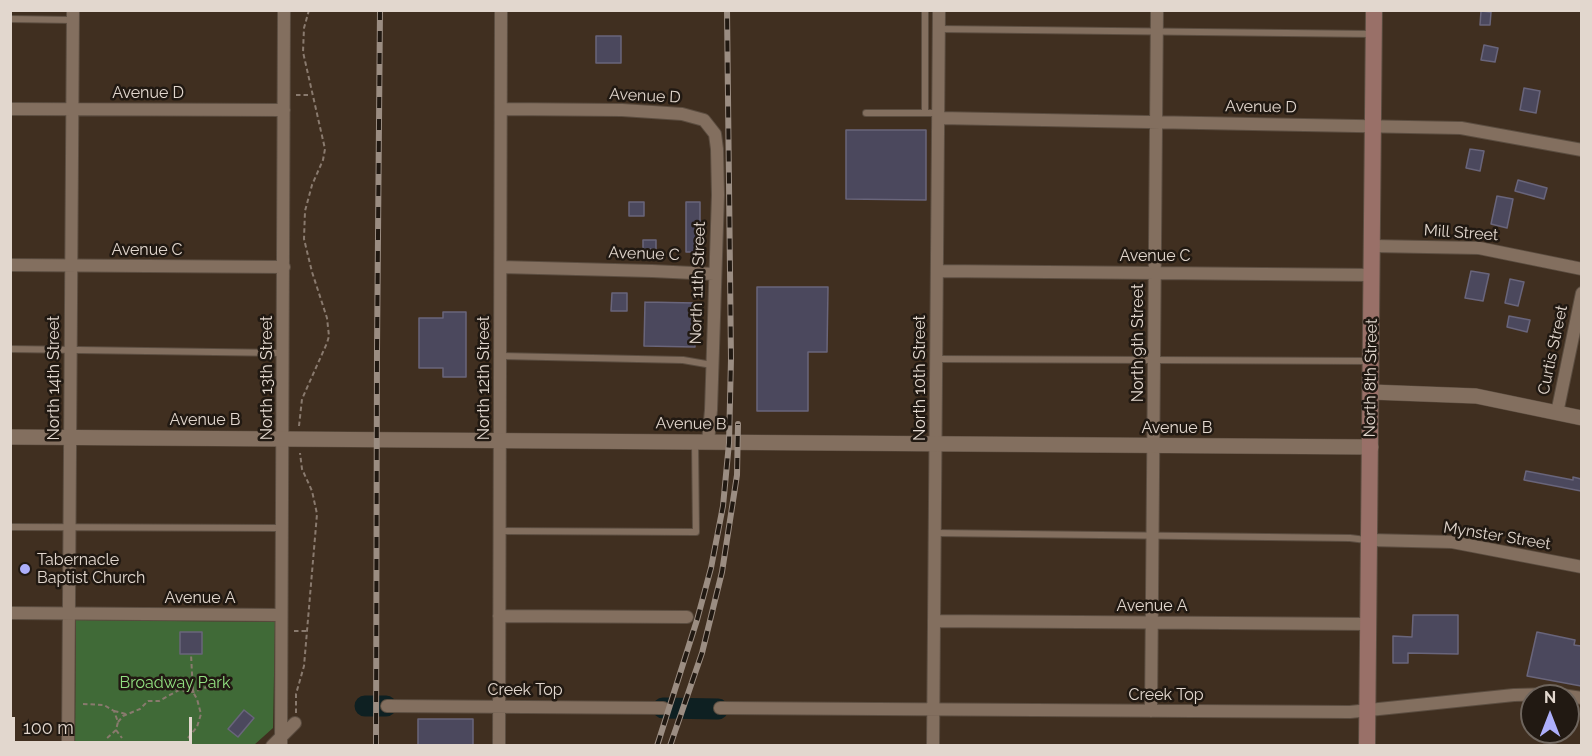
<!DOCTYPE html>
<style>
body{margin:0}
#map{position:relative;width:1592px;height:756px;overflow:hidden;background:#402f20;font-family:Raleway,sans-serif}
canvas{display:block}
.frame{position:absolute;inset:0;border:12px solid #e2d7ce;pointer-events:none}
.north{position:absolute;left:1520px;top:684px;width:60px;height:60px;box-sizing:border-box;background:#211912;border:2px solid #6e655d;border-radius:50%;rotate:0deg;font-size:16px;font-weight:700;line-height:24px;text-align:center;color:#e2d7ce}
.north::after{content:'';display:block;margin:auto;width:21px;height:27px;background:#adaffb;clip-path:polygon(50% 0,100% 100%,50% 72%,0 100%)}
.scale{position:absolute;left:12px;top:717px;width:180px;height:27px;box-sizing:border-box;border:3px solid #e2d7ce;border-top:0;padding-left:8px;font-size:18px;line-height:21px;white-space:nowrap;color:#e2d7ce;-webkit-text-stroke:4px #211912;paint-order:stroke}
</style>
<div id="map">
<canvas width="1592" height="756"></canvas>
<div class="frame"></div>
<div class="north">N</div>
<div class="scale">100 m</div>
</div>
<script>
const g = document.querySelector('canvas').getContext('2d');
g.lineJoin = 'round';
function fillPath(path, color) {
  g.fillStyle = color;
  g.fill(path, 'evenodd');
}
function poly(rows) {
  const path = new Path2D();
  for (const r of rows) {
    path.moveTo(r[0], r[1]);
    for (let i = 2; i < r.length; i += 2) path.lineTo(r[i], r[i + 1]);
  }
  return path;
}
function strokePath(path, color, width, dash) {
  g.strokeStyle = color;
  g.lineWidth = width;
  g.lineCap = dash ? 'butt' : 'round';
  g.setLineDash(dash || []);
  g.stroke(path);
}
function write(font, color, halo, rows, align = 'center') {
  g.font = font + ' Raleway,sans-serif';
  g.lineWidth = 5;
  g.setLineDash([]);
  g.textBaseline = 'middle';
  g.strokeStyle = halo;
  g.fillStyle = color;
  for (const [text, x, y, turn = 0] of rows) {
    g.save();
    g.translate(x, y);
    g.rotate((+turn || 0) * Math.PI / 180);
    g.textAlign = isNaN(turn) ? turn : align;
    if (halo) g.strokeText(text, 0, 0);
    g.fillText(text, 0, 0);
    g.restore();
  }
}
fillPath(poly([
 [76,620,275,622,273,728,254,745,75,746]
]), '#406a37');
strokePath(poly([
 [365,706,386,706],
 [663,708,718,709]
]), '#0e2022', 21);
const building = poly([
 [1481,11,1491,12,1490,25,1480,25,1481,11],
 [596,36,621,36,621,63,596,63,596,36],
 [1484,45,1498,48,1495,62,1481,60,1484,45],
 [1524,88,1540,91,1536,113,1520,110,1524,88],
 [846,130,926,130,926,200,846,199,846,130],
 [1470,149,1484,151,1480,171,1466,168,1470,149],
 [1518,180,1547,188,1544,199,1515,191,1518,180],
 [1497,196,1513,199,1507,228,1491,224,1497,196],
 [629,202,644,202,644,216,629,216,629,202],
 [686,202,700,202,700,252,686,252,686,202],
 [643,240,656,240,656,249,643,249,643,240],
 [1471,271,1489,274,1483,301,1465,298,1471,271],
 [1510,279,1524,282,1518,306,1505,303,1510,279],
 [757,287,828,287,827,352,808,352,808,411,757,411,757,287],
 [612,293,627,293,627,311,611,311,612,293],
 [645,302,695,303,695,347,644,346,645,302],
 [443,312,466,312,466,377,443,377,443,368,419,368,419,318,443,318,443,312],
 [1509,316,1530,320,1527,332,1507,327,1509,316],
 [1526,471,1573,480,1573,477,1581,479,1581,491,1524,480,1526,471],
 [1413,615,1458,615,1458,654,1408,653,1408,663,1393,663,1393,636,1412,637,1413,615],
 [180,632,202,632,202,654,180,654,180,632],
 [1537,632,1575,640,1574,645,1581,646,1581,686,1527,676,1537,632],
 [244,710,254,718,238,737,228,729,244,710],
 [418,719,473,719,473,746,418,746,418,719]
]);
fillPath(building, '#4b485d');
strokePath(building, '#69657b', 1.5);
const service = poly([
 [10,19,72,20],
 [939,29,1373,34],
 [866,113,939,113],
 [925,113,925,10],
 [10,349,283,353],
 [501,356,683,360,712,365],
 [937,359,1368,361],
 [10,527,281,528],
 [499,531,696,532,695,443],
 [935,533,1350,538,1366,540]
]);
const minor = poly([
 [10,109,284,110],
 [501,109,622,110,682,114,704,120,715,134,717,149,718,195,711,410,708,442],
 [939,118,1461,128,1582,150],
 [1373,246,1479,248,1582,269],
 [10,265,284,267],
 [501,267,652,271,714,274],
 [938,271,1373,275],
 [1557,413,1582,293],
 [1370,540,1452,542,1582,567],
 [10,613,281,615],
 [499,616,687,617],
 [934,621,1369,624],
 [387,706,663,708],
 [720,708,1350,712,1514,695,1554,694,1582,698],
 [1151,711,1157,10],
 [68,746,73,10],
 [272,746,295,723],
 [281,746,284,10],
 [499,746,501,10],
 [933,746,939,10]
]);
const tertiary = poly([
 [1371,392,1476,396,1582,418],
 [10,437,1371,447]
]);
const secondary = poly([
 [1367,746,1374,10]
]);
strokePath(service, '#5b4d40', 8);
strokePath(minor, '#5b4d40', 14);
strokePath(tertiary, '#5b4d40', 16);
strokePath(secondary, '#5b4d40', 18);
strokePath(poly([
 [296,95,311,95],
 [299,426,302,399,327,343,329,336,327,318,312,272,304,239,305,211,312,185,323,160,325,149,303,52,304,28,309,10],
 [294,631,306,631],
 [83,704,104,705,114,711,118,722,116,730,107,738],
 [114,711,126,714],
 [296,713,296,694,304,666,317,514,312,491,302,469,300,453],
 [118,722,123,716,140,709,148,701,159,701,179,690,193,692,210,686,216,679],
 [116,730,122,738],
 [188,738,197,727,201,714,197,699,193,692,191,654]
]), '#897a6e', 2, [4.5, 3]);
strokePath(service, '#836f5f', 6);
strokePath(minor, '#836f5f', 12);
strokePath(tertiary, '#836f5f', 15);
strokePath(secondary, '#997068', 16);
const rail = poly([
 [376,746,377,350,380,10],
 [657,746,697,620,711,568,723,506,729,443,731,359,727,10],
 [670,746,702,653,722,572,737,475,738,424]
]);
strokePath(rail, '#9b8d82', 6);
strokePath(rail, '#211912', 4, [11]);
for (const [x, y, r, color] of [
 [25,569,6,"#adaffb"]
]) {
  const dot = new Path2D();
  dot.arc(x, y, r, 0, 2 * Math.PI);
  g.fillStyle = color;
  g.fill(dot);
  strokePath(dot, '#211912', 2);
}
write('16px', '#e2d7ce', '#211912', [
 ["Avenue D",148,93],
 ["Avenue D",645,96,3],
 ["Avenue D",1261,107,1],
 ["Mill Street",1461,233,4],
 ["Avenue C",147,250],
 ["Avenue C",644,254,2],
 ["Avenue C",1155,256],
 ["North 11th Street",698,283,-88],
 ["North 9th Street",1138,343,-90],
 ["Curtis Street",1553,350,-78],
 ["North 14th Street",54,378,-90],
 ["North 13th Street",267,378,-90],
 ["North 12th Street",484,378,-90],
 ["North 10th Street",920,378,-90],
 ["North 8th Street",1371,378,-89],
 ["Avenue B",205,420],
 ["Avenue B",691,424,1],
 ["Avenue B",1177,428],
 ["Mynster Street",1497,536,9],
 ["Avenue A",200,598],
 ["Avenue A",1152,606],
 ["Creek Top",525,690],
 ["Creek Top",1166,695]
]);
write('16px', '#e2d7ce', '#211912', [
 ["Tabernacle",37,560],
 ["Baptist Church",37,578]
], 'left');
write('16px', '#92e181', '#211912', [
 ["Broadway Park",175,683]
]);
</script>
